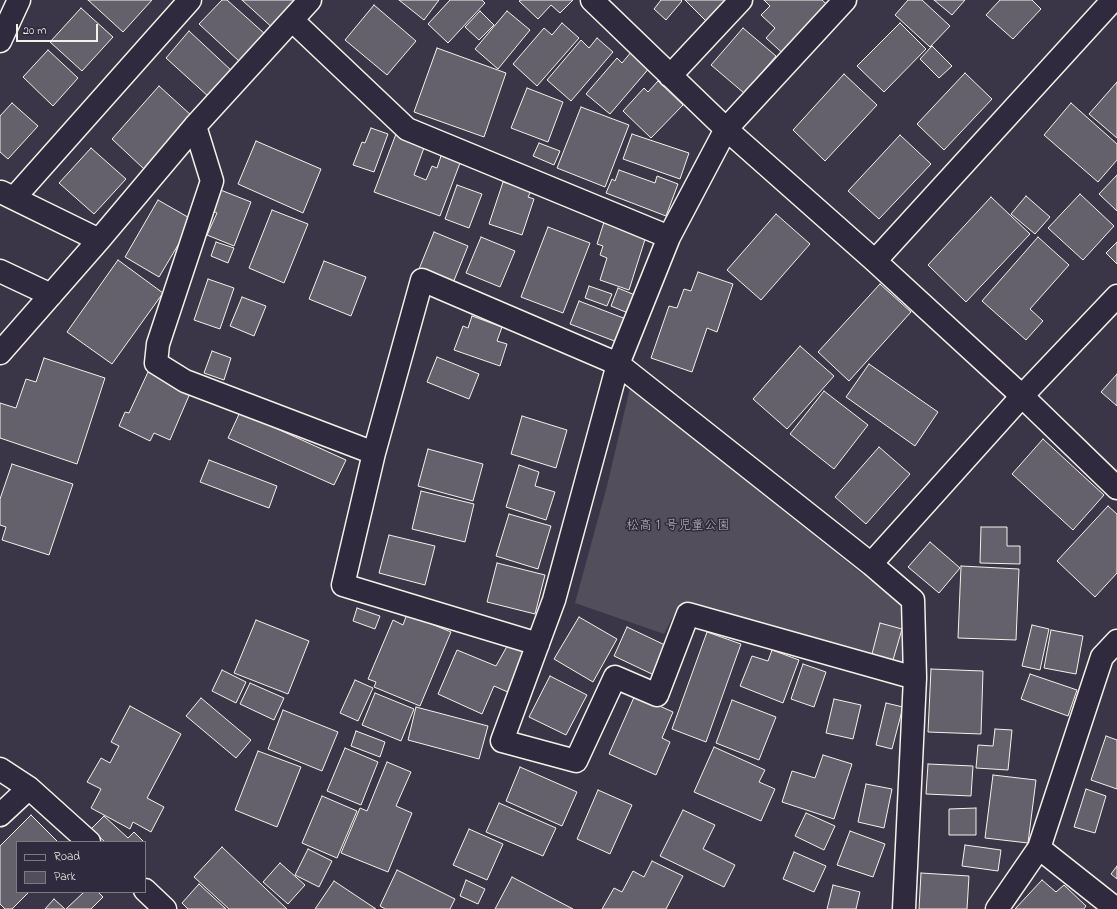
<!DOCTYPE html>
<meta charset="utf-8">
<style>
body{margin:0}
#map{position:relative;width:1117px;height:909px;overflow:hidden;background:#3b3647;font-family:"Indie Flower",sans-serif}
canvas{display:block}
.legend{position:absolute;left:16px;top:841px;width:130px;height:52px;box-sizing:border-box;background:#2f2a3d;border:1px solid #7e7a81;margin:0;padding:5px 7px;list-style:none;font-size:12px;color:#f4f1e8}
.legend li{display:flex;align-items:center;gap:8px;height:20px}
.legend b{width:20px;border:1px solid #7e7a81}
.scale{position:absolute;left:16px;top:24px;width:82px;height:18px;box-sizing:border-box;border:2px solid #f4f1e8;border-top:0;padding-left:5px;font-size:12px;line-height:14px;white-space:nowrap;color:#f4f1e8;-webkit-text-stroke:3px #2f2a3d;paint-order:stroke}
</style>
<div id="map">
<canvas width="1117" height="909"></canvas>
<ul class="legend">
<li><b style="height:5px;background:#2f2a3d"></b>Road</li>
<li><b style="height:11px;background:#534e5c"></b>Park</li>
</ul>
<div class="scale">20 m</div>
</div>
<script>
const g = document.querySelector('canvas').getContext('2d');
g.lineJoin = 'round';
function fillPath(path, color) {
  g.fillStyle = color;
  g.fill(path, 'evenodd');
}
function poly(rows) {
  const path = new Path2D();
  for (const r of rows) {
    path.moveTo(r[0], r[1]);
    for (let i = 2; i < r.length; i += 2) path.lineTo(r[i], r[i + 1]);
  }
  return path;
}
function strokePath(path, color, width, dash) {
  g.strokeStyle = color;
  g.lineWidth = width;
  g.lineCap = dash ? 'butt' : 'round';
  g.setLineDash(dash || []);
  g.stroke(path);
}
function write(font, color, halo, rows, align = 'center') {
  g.font = font + ' "Indie Flower","Klee One",sans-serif';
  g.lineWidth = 3;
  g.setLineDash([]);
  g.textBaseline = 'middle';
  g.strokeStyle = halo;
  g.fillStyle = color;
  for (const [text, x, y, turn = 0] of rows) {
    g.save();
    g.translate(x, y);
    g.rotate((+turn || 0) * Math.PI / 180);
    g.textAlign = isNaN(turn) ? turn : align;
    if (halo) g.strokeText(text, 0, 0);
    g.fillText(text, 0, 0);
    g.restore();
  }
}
fillPath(poly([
 [630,388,901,605,902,668,678,607,664,634,575,603,607,486]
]), '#534e5c');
const building = poly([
 [88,0,152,0,123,32,88,0],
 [222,0,227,0,265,34,240,62,199,24,222,0],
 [242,0,305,0,276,31,242,0],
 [399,0,439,0,424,20,399,0],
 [450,0,482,0,485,3,448,43,428,24,450,0],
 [521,0,573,0,560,13,551,5,538,19,519,1,521,0],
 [661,0,681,0,682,1,666,20,654,9,661,0],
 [685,0,731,0,708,23,685,0],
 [764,0,822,0,833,10,788,58,766,38,775,28,761,15,770,6,764,0],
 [908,0,922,0,950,26,930,47,895,15,908,0],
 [934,0,965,0,952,15,934,0],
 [1000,0,1032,0,1041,9,1013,39,986,15,1000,0],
 [374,5,416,41,387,75,345,40,374,5],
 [81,8,113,37,82,71,50,42,81,8],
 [480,11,494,25,479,40,465,27,480,11],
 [507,11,530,30,498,69,475,49,507,11],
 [562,23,579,38,537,86,513,64,544,28,552,35,562,23],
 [900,23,926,49,884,92,857,66,900,23],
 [743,28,776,56,744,93,711,65,743,28],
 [189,31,233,72,209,97,166,58,189,31],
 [597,38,613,52,571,101,547,80,581,40,589,48,597,38],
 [932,46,952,66,939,78,920,59,932,46],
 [437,48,506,73,484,137,414,112,437,48],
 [48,50,78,78,53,106,23,77,48,50],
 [632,51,651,66,610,114,586,94,617,58,622,63,632,51],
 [965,73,992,99,944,150,917,124,965,73],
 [844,74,877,105,825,161,793,130,844,74],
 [658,81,683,105,651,138,623,111,644,88,648,92,658,81],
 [1117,82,1117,138,1089,114,1117,82],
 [159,86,192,116,144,169,112,139,159,86],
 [527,88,563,102,548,142,511,128,527,88],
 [12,103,38,126,8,159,0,152,0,116,12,103],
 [1071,103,1117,144,1117,160,1098,182,1044,135,1071,103],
 [581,107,629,125,605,187,557,168,581,107],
 [371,128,388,134,374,172,353,165,362,142,365,143,371,128],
 [396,134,425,145,414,175,426,180,432,166,437,168,441,156,460,163,440,216,374,192,396,134],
 [632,134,689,153,680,179,623,159,632,134],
 [900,135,931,164,879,219,848,191,900,135],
 [256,141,321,169,303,213,238,184,256,141],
 [539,143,560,151,554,165,533,156,539,143],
 [91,148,126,179,94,214,59,183,91,148],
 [619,170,655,183,657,176,678,184,666,216,606,193,612,179,615,181,619,170],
 [1117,175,1117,211,1099,194,1117,175],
 [503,182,531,191,528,197,534,199,522,235,489,224,503,182],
 [457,185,482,194,469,228,445,219,457,185],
 [218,189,251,202,234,246,207,235,217,213,209,209,218,189],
 [1080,194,1114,226,1083,260,1048,228,1080,194],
 [1026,196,1050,217,1035,234,1011,214,1026,196],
 [991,197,1030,234,966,302,928,265,991,197],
 [158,200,193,220,159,277,125,257,158,200],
 [272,210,308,224,284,283,249,268,272,210],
 [776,214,810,244,761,300,727,270,776,214],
 [605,219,647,233,629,290,600,280,607,258,600,255,603,246,597,244,605,219],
 [548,227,590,243,563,313,521,297,548,227],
 [434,232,468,246,453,283,419,269,434,232],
 [481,237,515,251,500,287,466,273,481,237],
 [1038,237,1069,265,1030,309,1043,321,1026,340,982,301,1038,237],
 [216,242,234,248,228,263,211,256,216,242],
 [1117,242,1117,264,1106,253,1117,242],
 [118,260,163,293,112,364,67,332,118,260],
 [324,261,366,277,351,316,309,299,324,261],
 [698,272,733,284,717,332,707,328,692,372,651,358,669,306,677,308,684,289,691,291,698,272],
 [208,279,234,288,220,329,194,320,208,279],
 [880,284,911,312,849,381,818,352,880,284],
 [589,286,612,294,607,306,585,298,589,286],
 [618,288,635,295,628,313,611,306,618,288],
 [242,297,266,306,254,336,230,326,242,297],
 [579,301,626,319,617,342,570,324,579,301],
 [472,316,502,327,497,341,507,344,500,366,454,350,463,326,468,328,472,316],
 [800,346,834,376,787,429,753,399,800,346],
 [212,351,231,358,224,380,204,373,212,351],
 [437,357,479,374,469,399,427,382,437,357],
 [44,358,105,378,77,464,0,438,0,403,16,408,26,379,36,382,44,358],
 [869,364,938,412,915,446,846,397,869,364],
 [148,372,191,391,170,440,154,433,150,441,119,426,125,412,129,413,148,372],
 [1117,374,1117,406,1101,392,1117,374],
 [824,391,868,425,834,469,790,434,824,391],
 [240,412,346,460,334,485,228,438,240,412],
 [522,416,567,430,556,468,511,454,522,416],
 [1043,439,1104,495,1073,530,1012,474,1043,439],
 [879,447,910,474,866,524,835,497,879,447],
 [428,449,483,464,473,501,418,486,428,449],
 [209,460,277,486,269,508,200,482,209,460],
 [12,464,73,484,49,555,2,540,6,527,0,525,0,499,12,464],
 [519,465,539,472,535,486,555,492,546,520,506,507,519,465],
 [421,491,474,504,465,542,412,529,421,491],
 [1108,506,1117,514,1117,573,1095,597,1057,561,1108,506],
 [509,514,551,526,538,569,496,556,509,514],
 [981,527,1007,527,1007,546,1020,546,1020,564,980,563,981,527],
 [389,535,435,546,425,585,379,573,389,535],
 [930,542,960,568,939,593,908,567,930,542],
 [497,563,545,575,535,614,487,602,497,563],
 [961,566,1019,569,1016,640,958,638,961,566],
 [357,608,380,616,375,629,353,621,357,608],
 [407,614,451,632,420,706,374,687,376,682,368,679,393,620,403,625,407,614],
 [579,617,617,639,593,682,554,659,579,617],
 [256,620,309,641,288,694,234,673,256,620],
 [880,623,902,629,893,660,872,654,880,623],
 [1032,625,1049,629,1040,670,1022,666,1032,625],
 [627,627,667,646,654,675,614,656,627,627],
 [1051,630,1083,636,1076,674,1044,668,1051,630],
 [707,632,741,644,706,742,672,729,707,632],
 [510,641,530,649,510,693,494,686,482,714,438,694,457,650,496,666,510,641],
 [772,650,799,660,783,703,740,686,752,656,768,661,772,650],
 [803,664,826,672,814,707,791,699,803,664],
 [931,669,983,671,981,734,928,732,931,669],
 [222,670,246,682,236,703,212,691,222,670],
 [1030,674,1077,690,1068,716,1021,699,1030,674],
 [550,676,587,695,566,735,529,717,550,676],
 [355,680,373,688,358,721,340,713,355,680],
 [250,683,284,698,274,720,240,704,250,683],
 [375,693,414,709,401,741,362,725,375,693],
 [635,695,673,712,662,738,670,742,656,775,609,754,635,695],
 [201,698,251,740,236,758,186,716,201,698],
 [834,699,861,705,853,739,826,733,834,699],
 [732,700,776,717,759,760,716,743,732,700],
 [886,703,903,707,892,749,876,745,886,703],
 [130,706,181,734,147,798,164,807,151,832,133,822,130,829,91,808,101,789,87,782,101,758,110,763,119,746,111,742,130,706],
 [416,707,488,726,479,759,408,740,416,707],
 [283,710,338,732,322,771,268,749,283,710],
 [995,729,1012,730,1008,770,976,768,978,745,993,746,995,729],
 [356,731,385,742,380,757,351,746,356,731],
 [1106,736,1117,740,1117,789,1091,780,1106,736],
 [714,747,765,770,759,782,775,789,761,821,694,792,714,747],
 [345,748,378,762,361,805,327,791,345,748],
 [258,751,301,767,277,827,235,810,258,751],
 [823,755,852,764,834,819,782,802,792,771,815,778,823,755],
 [387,762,411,772,396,806,412,813,388,872,341,853,360,808,367,811,387,762],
 [928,764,973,766,971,796,926,794,928,764],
 [520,767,577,792,562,826,506,801,520,767],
 [993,775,1036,780,1028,843,985,838,993,775],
 [866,784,892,789,884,828,858,822,866,784],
 [1086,789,1106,796,1095,833,1074,827,1086,789],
 [598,790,632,805,610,854,577,839,598,790],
 [322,796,357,811,337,858,302,843,322,796],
 [499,803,556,828,543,856,486,832,499,803],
 [976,808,976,835,949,835,949,809,976,808],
 [683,810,715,825,703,849,735,865,724,887,660,856,683,810],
 [806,813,835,826,824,850,795,836,806,813],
 [31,815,58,842,17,842,17,892,29,892,12,909,5,909,0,904,0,846,31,815],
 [104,816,128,838,134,832,144,842,105,842,91,829,104,816],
 [469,829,503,844,487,880,453,865,469,829],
 [850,831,885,844,873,877,837,865,850,831],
 [965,845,1001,850,998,871,962,866,965,845],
 [222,847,287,909,229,909,194,877,222,847],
 [308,849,332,861,319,887,295,875,308,849],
 [794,852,826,866,814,892,783,879,794,852],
 [652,861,683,876,666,909,602,909,614,888,622,892,633,871,644,877,652,861],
 [280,863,305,885,288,904,263,882,280,863],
 [1117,866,1117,879,1111,874,1117,866],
 [397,870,455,899,450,909,385,909,380,906,397,870],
 [921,873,969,876,967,909,919,909,921,873],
 [512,877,573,909,495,909,512,877],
 [466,880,485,889,478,904,460,896,466,880],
 [1042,880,1056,892,1064,885,1086,906,1084,909,1015,909,1042,880],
 [334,881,376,909,315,909,334,881],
 [199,884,226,909,188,909,182,903,199,884],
 [833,885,860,892,856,909,827,909,833,885],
 [84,892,98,892,103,897,91,909,66,909,84,892],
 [54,899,65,909,45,909,54,899]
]);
fillPath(building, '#65616c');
strokePath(building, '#f4f1e8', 1);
const minor = poly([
 [592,0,726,129,875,261,1022,396,1117,488],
 [845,0,726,129,669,237,618,364,554,600,502,741,576,761,615,677,657,695,688,614,915,678],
 [293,21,407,129,669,237],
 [0,41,19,0],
 [670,76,741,0],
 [195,126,212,181,158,344,156,363,185,381,374,453],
 [1,192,99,240],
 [14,198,190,0],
 [875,261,1113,0],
 [0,271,51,295],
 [0,353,99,240,195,126,310,0],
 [871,564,1022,396,1117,296],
 [538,644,343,585,374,453,422,280,618,364,871,564,913,600,915,678,904,909],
 [0,769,29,788,89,842],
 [0,815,29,788],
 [1039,848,1116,909],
 [145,890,165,909],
 [997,909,1039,848,1102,657,1117,641]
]);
strokePath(minor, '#f4f1e8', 25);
strokePath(minor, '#2f2a3d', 22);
write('13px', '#bcb8b7', '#2f2a3d', [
 ["松高１号児童公園",678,527]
]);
</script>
